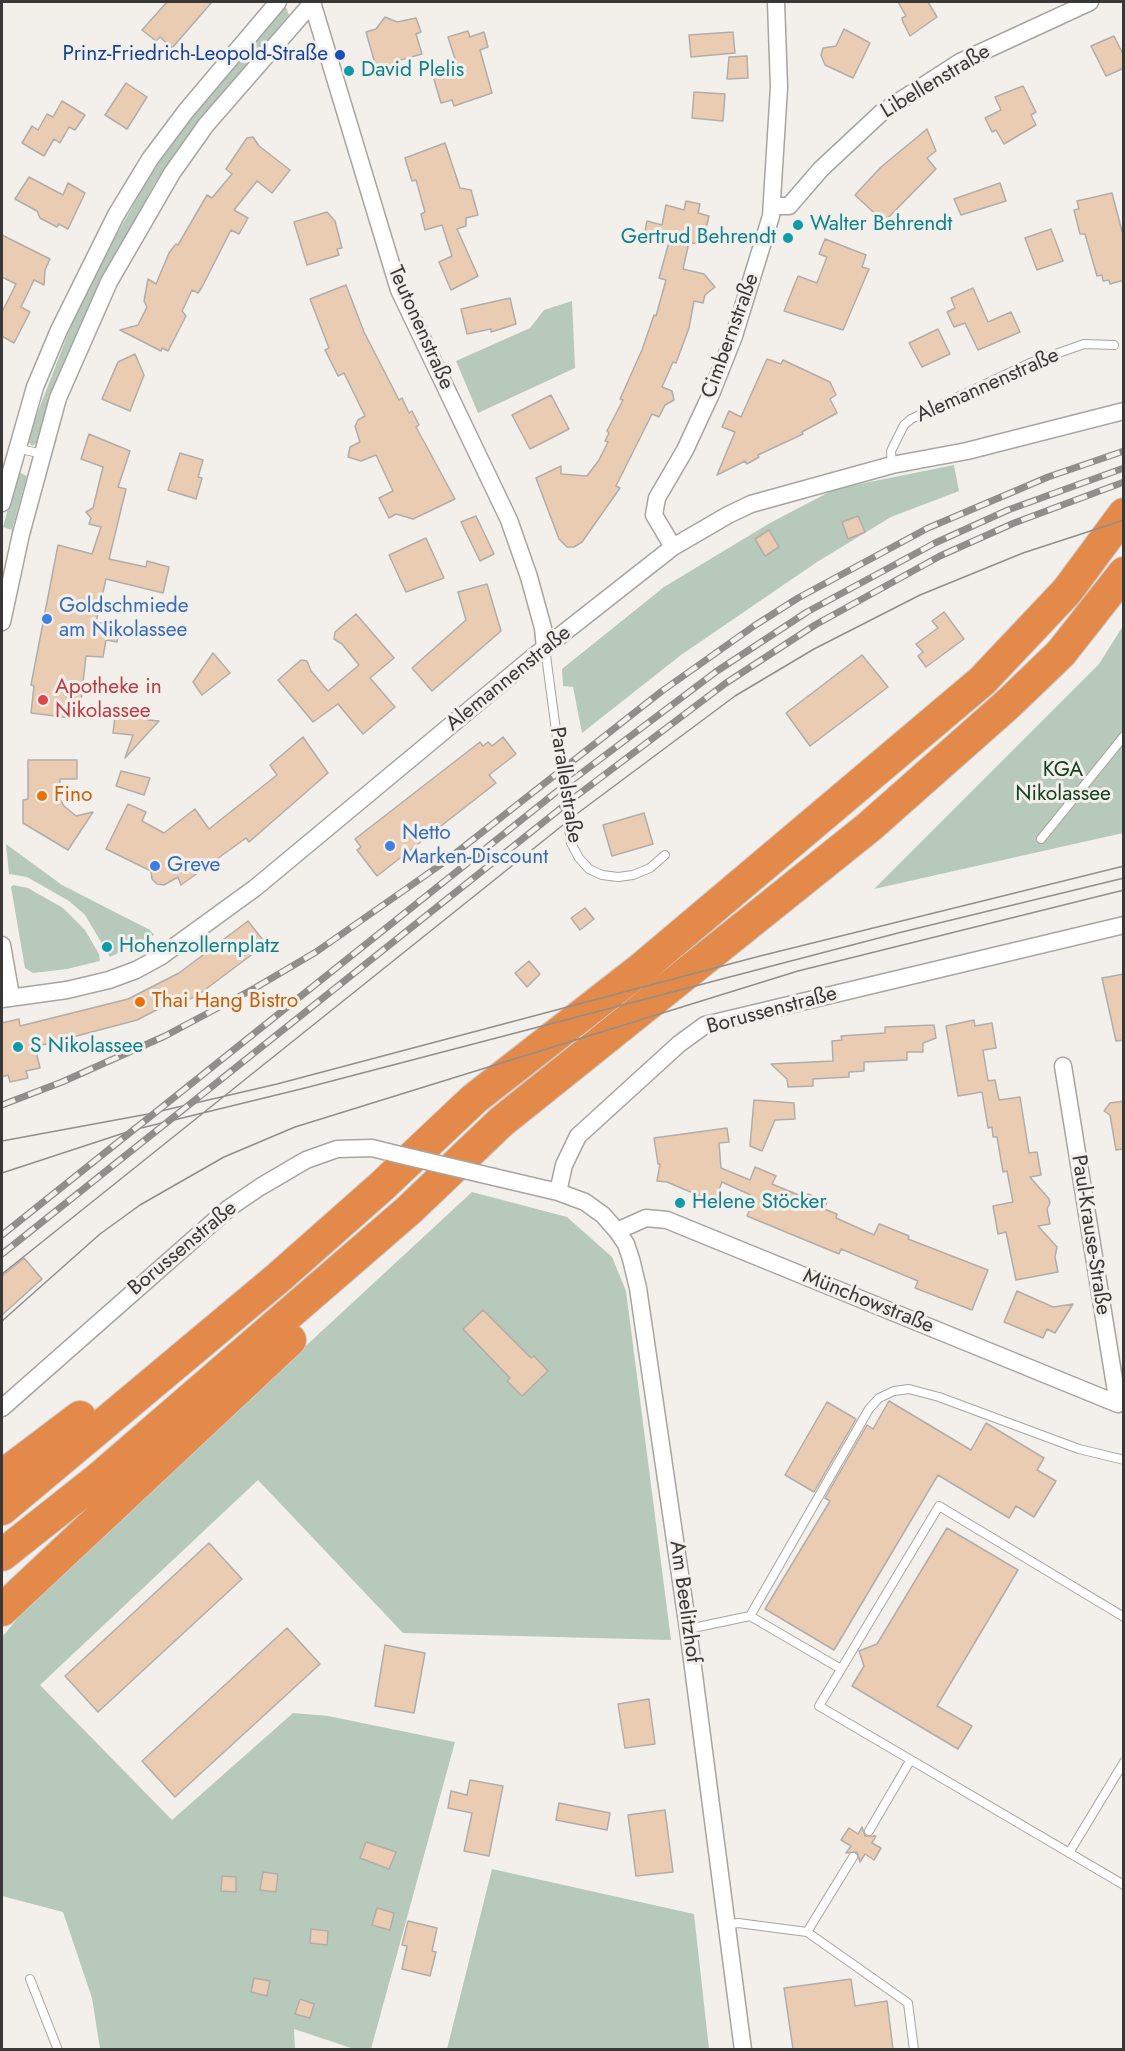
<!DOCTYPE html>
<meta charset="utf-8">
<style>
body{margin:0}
#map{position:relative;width:1125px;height:2051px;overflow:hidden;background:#f3efeb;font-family:Jost,sans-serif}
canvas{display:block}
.frame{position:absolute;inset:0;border:3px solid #3a3836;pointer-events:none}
</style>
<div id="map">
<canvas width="1125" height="2051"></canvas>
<div class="frame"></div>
</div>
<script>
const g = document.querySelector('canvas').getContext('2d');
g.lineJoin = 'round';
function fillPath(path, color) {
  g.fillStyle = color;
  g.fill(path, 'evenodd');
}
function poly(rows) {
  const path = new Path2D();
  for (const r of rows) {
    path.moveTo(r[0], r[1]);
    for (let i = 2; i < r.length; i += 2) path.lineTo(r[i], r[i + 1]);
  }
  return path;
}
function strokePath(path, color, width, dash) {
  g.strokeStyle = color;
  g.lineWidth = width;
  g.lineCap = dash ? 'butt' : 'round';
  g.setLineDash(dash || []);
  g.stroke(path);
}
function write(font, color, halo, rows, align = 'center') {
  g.font = font + ' Jost,sans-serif';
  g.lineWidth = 6;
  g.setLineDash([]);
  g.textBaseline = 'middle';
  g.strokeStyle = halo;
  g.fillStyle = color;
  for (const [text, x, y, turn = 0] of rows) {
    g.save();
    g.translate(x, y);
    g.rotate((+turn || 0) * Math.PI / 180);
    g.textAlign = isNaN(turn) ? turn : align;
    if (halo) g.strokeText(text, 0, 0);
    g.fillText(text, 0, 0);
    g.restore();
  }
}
fillPath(poly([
 [285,5,289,15,207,113,155,183,130,229,38,442,32,446,27,440,71,326,103,259,148,179,187,122],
 [572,301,575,368,478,413,456,361,530,328,544,310],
 [954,465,959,491,891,517,817,562,681,655,582,733,573,687,563,686,562,669,664,587,770,523,835,489],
 [18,472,27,476,12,530,3,527],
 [1123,626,1123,833,874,889,1099,664],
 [6,844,62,885,150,930,154,935,110,957,85,915,69,901,27,877,9,874],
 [13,885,28,888,63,908,85,930,99,954,100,961,67,969,33,973,25,968,11,887],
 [472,1192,567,1217,612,1257,626,1291,671,1640,403,1633,258,1480,40,1685,172,1820,293,1713,328,1716,455,1742,371,2049,354,2049,294,2029,295,2049,100,2049,92,1998,63,1912,2,1896,2,1637,39,1593],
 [492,1869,694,1914,709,2049,447,2049]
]), '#b7c9ba');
const building = poly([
 [167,2,212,2,172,48,160,37,156,41,142,30,167,2],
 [898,2,928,2,937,17,910,36,903,22,902,18,906,16,898,2],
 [385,17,397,22,416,18,421,32,416,34,422,54,397,61,398,64,381,69,380,66,376,67,366,32,376,29,385,17],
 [844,29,870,43,853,78,825,65,821,55,823,48,836,46,844,29],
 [468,31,470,37,484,32,488,47,480,50,492,93,454,106,452,100,441,103,433,76,458,68,448,37,468,31],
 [733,32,735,53,691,57,689,35,733,32],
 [1114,36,1124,56,1124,68,1106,76,1091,46,1114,36],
 [747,56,748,78,727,79,729,57,747,56],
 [126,83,147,97,127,129,105,115,126,83],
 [1023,86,1036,112,1031,115,1036,125,1004,144,996,130,992,132,985,118,1001,110,995,97,1023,86],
 [694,92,725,94,723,121,692,118,694,92],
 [62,101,85,115,75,130,69,127,60,143,54,139,44,156,22,143,32,126,38,130,47,114,53,117,62,101],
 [927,129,936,151,927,158,936,169,884,222,855,195,881,167,927,129],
 [253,137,259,146,290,170,272,193,257,181,234,210,248,218,239,234,231,230,202,287,198,293,192,290,182,311,186,316,168,351,162,348,161,351,120,330,138,325,147,307,144,301,148,279,156,284,169,253,176,244,178,245,207,195,212,198,232,174,226,169,247,138,253,137],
 [445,143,460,188,471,190,478,215,466,218,466,226,457,229,478,276,451,290,439,262,452,256,442,225,425,230,421,214,425,212,416,180,412,181,405,158,445,143],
 [29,177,63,195,68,183,85,193,68,229,59,224,57,227,40,218,37,211,15,199,29,177],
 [1000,183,1006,201,961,215,954,199,1000,183],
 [1112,193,1124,239,1124,280,1110,284,1109,280,1103,281,1102,275,1097,276,1085,234,1080,234,1074,210,1079,209,1077,201,1112,193],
 [686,201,700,204,698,213,709,216,702,245,689,242,683,269,704,274,715,287,705,295,703,303,694,301,689,328,676,363,673,362,662,387,672,391,674,400,665,405,659,417,652,414,616,486,620,488,582,542,574,547,567,547,559,539,536,478,561,466,561,474,587,476,599,460,608,442,605,441,609,433,607,431,623,400,620,399,642,350,654,315,656,316,666,280,659,278,669,242,644,236,647,221,662,225,666,205,684,210,686,201],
 [327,212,335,221,342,248,337,249,339,255,307,265,294,222,327,212],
 [1051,229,1063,261,1037,270,1025,238,1051,229],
 [2,235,50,259,45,270,44,285,34,280,21,307,30,312,14,343,2,336,2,312,16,284,2,277,2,235],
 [825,239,866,255,862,267,869,269,843,330,784,311,798,276,817,283,827,257,819,254,825,239],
 [346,285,364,332,399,400,402,398,409,413,412,411,419,425,416,427,455,499,413,519,396,514,389,518,379,498,393,491,376,455,361,461,348,457,350,447,360,442,355,426,358,420,365,416,344,373,338,376,325,350,329,348,310,299,346,285],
 [973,288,988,322,1011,312,1020,332,978,350,965,323,954,327,947,312,955,308,951,298,973,288],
 [510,298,516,324,491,332,491,329,467,334,461,309,510,298],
 [938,329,950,354,922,367,909,343,938,329],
 [135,354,144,375,130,411,102,399,118,362,135,354],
 [767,359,781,364,783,360,830,382,836,395,830,399,837,413,802,432,803,434,758,455,759,457,747,464,745,461,717,475,735,432,722,427,729,411,741,417,767,359],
 [551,395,569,429,530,449,512,415,551,395],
 [89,434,130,451,118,487,126,489,109,559,146,567,147,561,169,567,163,593,106,579,96,622,119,627,117,642,106,640,103,657,86,656,79,719,31,713,34,686,31,685,58,545,92,554,101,527,89,524,91,518,86,512,93,508,103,467,81,459,89,434],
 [180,453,203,460,198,477,202,478,196,499,168,490,180,453],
 [476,516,494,554,480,561,461,522,476,516],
 [858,516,865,532,848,539,842,522,858,516],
 [769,530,779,547,765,556,755,539,769,530],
 [426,538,444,578,406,592,389,555,426,538],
 [487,584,501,631,432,691,412,668,466,620,458,592,487,584],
 [944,612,964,639,926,667,918,656,923,652,916,644,938,628,932,621,944,612],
 [356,614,394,658,370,678,395,707,363,734,338,704,313,722,278,680,301,660,307,661,311,671,328,691,359,665,342,644,334,639,335,632,356,614],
 [213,653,230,673,202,695,193,682,213,653],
 [862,655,888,687,810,746,786,713,862,655],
 [143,711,148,720,159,721,125,758,133,735,113,733,115,716,131,717,143,711],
 [303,737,328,773,249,842,246,838,181,885,178,877,164,885,157,884,152,879,151,871,106,849,128,804,146,812,142,821,164,833,195,809,209,829,277,775,270,765,303,737],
 [503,737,516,754,489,775,496,783,377,876,357,850,361,847,355,839,480,742,483,746,488,742,492,746,503,737],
 [28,760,77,760,77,779,60,779,60,799,64,806,76,816,93,812,68,850,23,823,23,800,28,799,28,760],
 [121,771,150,778,144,795,116,786,121,771],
 [644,813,653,844,612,856,603,825,644,813],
 [585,908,594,919,580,930,571,918,585,908],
 [248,921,266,944,198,995,170,1009,168,1004,137,1020,35,1047,40,1068,26,1071,28,1078,10,1082,8,1075,2,1077,2,1023,19,1019,20,1026,128,999,179,973,248,921],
 [529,961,540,974,527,987,515,973,529,961],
 [1124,974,1124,1040,1116,1041,1102,978,1124,974],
 [974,1020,975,1026,992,1023,996,1048,983,1050,988,1081,995,1080,999,1100,1020,1097,1029,1153,1037,1152,1041,1175,1030,1177,1049,1199,1050,1203,1047,1209,1050,1224,1038,1226,1057,1247,1055,1257,1058,1272,1016,1280,1006,1232,998,1234,993,1206,1013,1202,1007,1171,1003,1172,997,1137,993,1137,992,1127,988,1128,982,1092,958,1096,946,1026,974,1020],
 [934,1025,936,1038,923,1043,923,1052,907,1052,907,1060,864,1062,864,1071,849,1072,849,1077,813,1079,813,1086,788,1087,787,1079,771,1064,833,1061,832,1041,842,1040,841,1036,885,1033,885,1027,934,1025],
 [754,1100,794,1103,795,1119,775,1120,762,1151,750,1146,754,1100],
 [1124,1101,1124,1149,1116,1150,1110,1115,1104,1111,1110,1103,1124,1101],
 [727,1128,729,1142,719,1143,721,1168,750,1180,755,1167,776,1176,772,1184,806,1198,808,1194,827,1202,824,1209,837,1214,836,1218,874,1235,879,1224,882,1225,909,1236,908,1239,988,1270,972,1310,915,1288,918,1281,841,1249,839,1254,747,1216,755,1197,722,1182,714,1202,667,1182,657,1181,660,1164,658,1164,654,1138,727,1128],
 [24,1258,42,1279,2,1315,2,1276,24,1258],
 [1017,1291,1053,1307,1073,1304,1055,1333,1047,1329,1043,1338,1004,1322,1017,1291],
 [483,1310,531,1358,534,1356,548,1371,522,1396,507,1381,510,1378,463,1329,483,1310],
 [889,1401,971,1450,986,1423,1044,1458,1037,1470,1056,1481,1034,1517,1016,1506,1009,1518,938,1475,834,1650,765,1609,830,1501,825,1498,867,1425,873,1429,889,1401],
 [827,1402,856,1419,814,1492,785,1475,827,1402],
 [947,1528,1018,1570,937,1706,972,1726,958,1749,852,1686,864,1666,859,1651,877,1644,947,1528],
 [209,1543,242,1579,98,1712,65,1676,209,1543],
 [287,1628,320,1664,175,1797,142,1761,287,1628],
 [385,1645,425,1653,414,1713,375,1706,385,1645],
 [649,1699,655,1744,625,1748,618,1704,649,1699],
 [470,1780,503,1786,489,1856,464,1851,472,1813,448,1808,451,1791,467,1795,470,1780],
 [559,1803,610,1813,607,1830,556,1820,559,1803],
 [665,1810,673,1872,636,1876,628,1815,665,1810],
 [862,1827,865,1836,876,1836,872,1843,881,1848,874,1860,865,1854,860,1862,857,1852,846,1853,851,1846,841,1840,849,1828,858,1834,862,1827],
 [366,1842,396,1852,389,1869,360,1858,366,1842],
 [263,1872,278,1874,276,1892,260,1890,263,1872],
 [222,1876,236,1877,236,1892,221,1891,222,1876],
 [377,1908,394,1913,390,1930,372,1925,377,1908],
 [408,1921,437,1928,432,1951,436,1952,430,1976,402,1969,407,1946,402,1945,408,1921],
 [311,1929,328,1931,327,1945,310,1943,311,1929],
 [254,1978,270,1981,267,1996,251,1992,254,1978],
 [851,1979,855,2006,887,2001,893,2049,793,2049,784,1988,851,1979],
 [300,1999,314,2004,310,2018,295,2014,300,1999]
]);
fillPath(building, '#eaccb3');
strokePath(building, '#b2ada9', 1.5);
const service = poly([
 [17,448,42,454],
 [892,465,891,451,904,425,911,419,1030,363,1084,344,1114,345],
 [545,648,571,843,579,858,589,869,602,875,618,877,633,875,650,868,665,855],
 [1041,839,1124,736],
 [750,1616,869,1409,879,1398,894,1391,909,1389,939,1397,1079,1449,1124,1460],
 [1124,1617,939,1506,819,1706,1124,1885],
 [688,1629,750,1616,841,1669],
 [869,1831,910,1761],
 [1069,1853,1124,1762],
 [726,1925,738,1923,807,1932,908,2003,914,2050],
 [807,1932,853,1857],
 [30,1979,58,2050]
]);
const minor = poly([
 [312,2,399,290,509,520,529,577,543,628,545,648],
 [772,206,789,206,821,169,881,113,960,62,1090,2],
 [2,503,35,387,59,330,116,215,150,159,186,111,278,2],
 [673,547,654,515,657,498,685,450,711,394,734,336,771,216,779,87,776,2],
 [2,622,21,534,58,398,109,282,172,173,206,125,313,2],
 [2,945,11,996],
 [2,999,67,990,109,980,136,970,160,957,255,888,533,657,673,547,728,515,751,504,892,465,967,451,1124,411],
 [1063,1066,1118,1404],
 [494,1177,558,1192,585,1202,603,1215,617,1231,626,1244,631,1259,638,1288,688,1629,743,2050],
 [558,1192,564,1165,578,1136,679,1044,705,1025,1124,925],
 [617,1231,646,1218,667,1220,1118,1404],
 [2,1408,229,1208,260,1187,306,1160,337,1149,372,1148,392,1153]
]);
const motorway = poly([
 [2,1476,80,1417],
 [2,1509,278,1278,382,1186,474,1099,642,968,982,681,1067,591,1124,514],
 [2,1555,98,1479,409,1210,501,1122,869,827,1008,704,1061,653,1124,573],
 [2,1610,290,1340]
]);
strokePath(service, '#a8a4a0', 10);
strokePath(minor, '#a8a4a0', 19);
strokePath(motorway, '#cccbcb', 34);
strokePath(service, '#fff', 8);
strokePath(minor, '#fff', 16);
strokePath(motorway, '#e38949', 32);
strokePath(poly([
 [2,1141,148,1114,277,1084,760,956,1124,866],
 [2,1173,133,1130,305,1088,898,933,1124,878],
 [2,1274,578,813,735,696,814,649,920,595,1023,553,1124,520],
 [2,1321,100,1234,140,1205,224,1157,295,1127,798,971,1124,890]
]), '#908e8b', 1.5);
const rail = poly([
 [2,1105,62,1082,165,1036,255,988,316,952,443,863,662,691,754,626,798,598,928,528,1048,477,1124,451],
 [2,1235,555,793,717,671,807,612,935,543,1008,510,1124,468],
 [2,1254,575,797,726,683,815,625,940,556,1014,523,1124,482]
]);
strokePath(rail, '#908e8b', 7);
strokePath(rail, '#f3efeb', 4.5, [14]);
const minorBridge = poly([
 [392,1153,494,1177]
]);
strokePath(minorBridge, '#a8a4a0', 19, []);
strokePath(minorBridge, '#fff', 16);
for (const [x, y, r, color] of [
 [340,55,6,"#1a4fb4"],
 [349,71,6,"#0f9aa8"],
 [798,225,6,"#0f9aa8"],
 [788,238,6,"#0f9aa8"],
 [47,619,6,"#3f7fe0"],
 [43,700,6,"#e0444e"],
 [42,796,6,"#e8710a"],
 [390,846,6,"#3f7fe0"],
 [155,866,6,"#3f7fe0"],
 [107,947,6,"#0f9aa8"],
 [140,1002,6,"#e8710a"],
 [18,1047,6,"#0f9aa8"],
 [680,1203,6,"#0f9aa8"]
]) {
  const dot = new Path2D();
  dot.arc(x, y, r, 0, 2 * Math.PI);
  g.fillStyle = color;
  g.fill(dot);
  strokePath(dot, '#f3efeb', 2);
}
write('21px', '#164399', '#f3efeb', [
 ["Prinz-Friedrich-Leopold-Straße",328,55]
], 'right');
write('21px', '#0d838f', '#f3efeb', [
 ["David Plelis",361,71],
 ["Walter Behrendt",810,225],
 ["Gertrud Behrendt",776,238,"right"],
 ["Hohenzollernplatz",119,947],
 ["S Nikolassee",30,1047],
 ["Helene Stöcker",692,1203]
], 'left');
write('21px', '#3a3836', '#f3efeb', [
 ["Libellenstraße",936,82,-31],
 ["Teutonenstraße",420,328,66],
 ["Cimbernstraße",731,336,-70],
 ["Alemannenstraße",988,386,-24],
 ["Alemannenstraße",509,679,-39],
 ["Parallelstraße",565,785,81],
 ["Borussenstraße",772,1011,-15],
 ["Paul-Krause-Straße",1090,1235,81],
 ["Borussenstraße",183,1249,-40],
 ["Münchowstraße",868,1302,22],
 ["Am Beelitzhof",684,1602,82]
]);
write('21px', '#366cbe', '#f3efeb', [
 ["Goldschmiede",59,607],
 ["am Nikolassee",59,631],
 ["Netto",402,834],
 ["Marken-Discount",402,858],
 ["Greve",167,866]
], 'left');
write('21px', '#be3a42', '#f3efeb', [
 ["Apotheke in",55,688],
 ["Nikolassee",55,712]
], 'left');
write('21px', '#124120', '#f3efeb', [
 ["KGA",1063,771],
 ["Nikolassee",1063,795]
]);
write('21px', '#c56008', '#f3efeb', [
 ["Fino",54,796],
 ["Thai Hang Bistro",152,1002]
], 'left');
</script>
